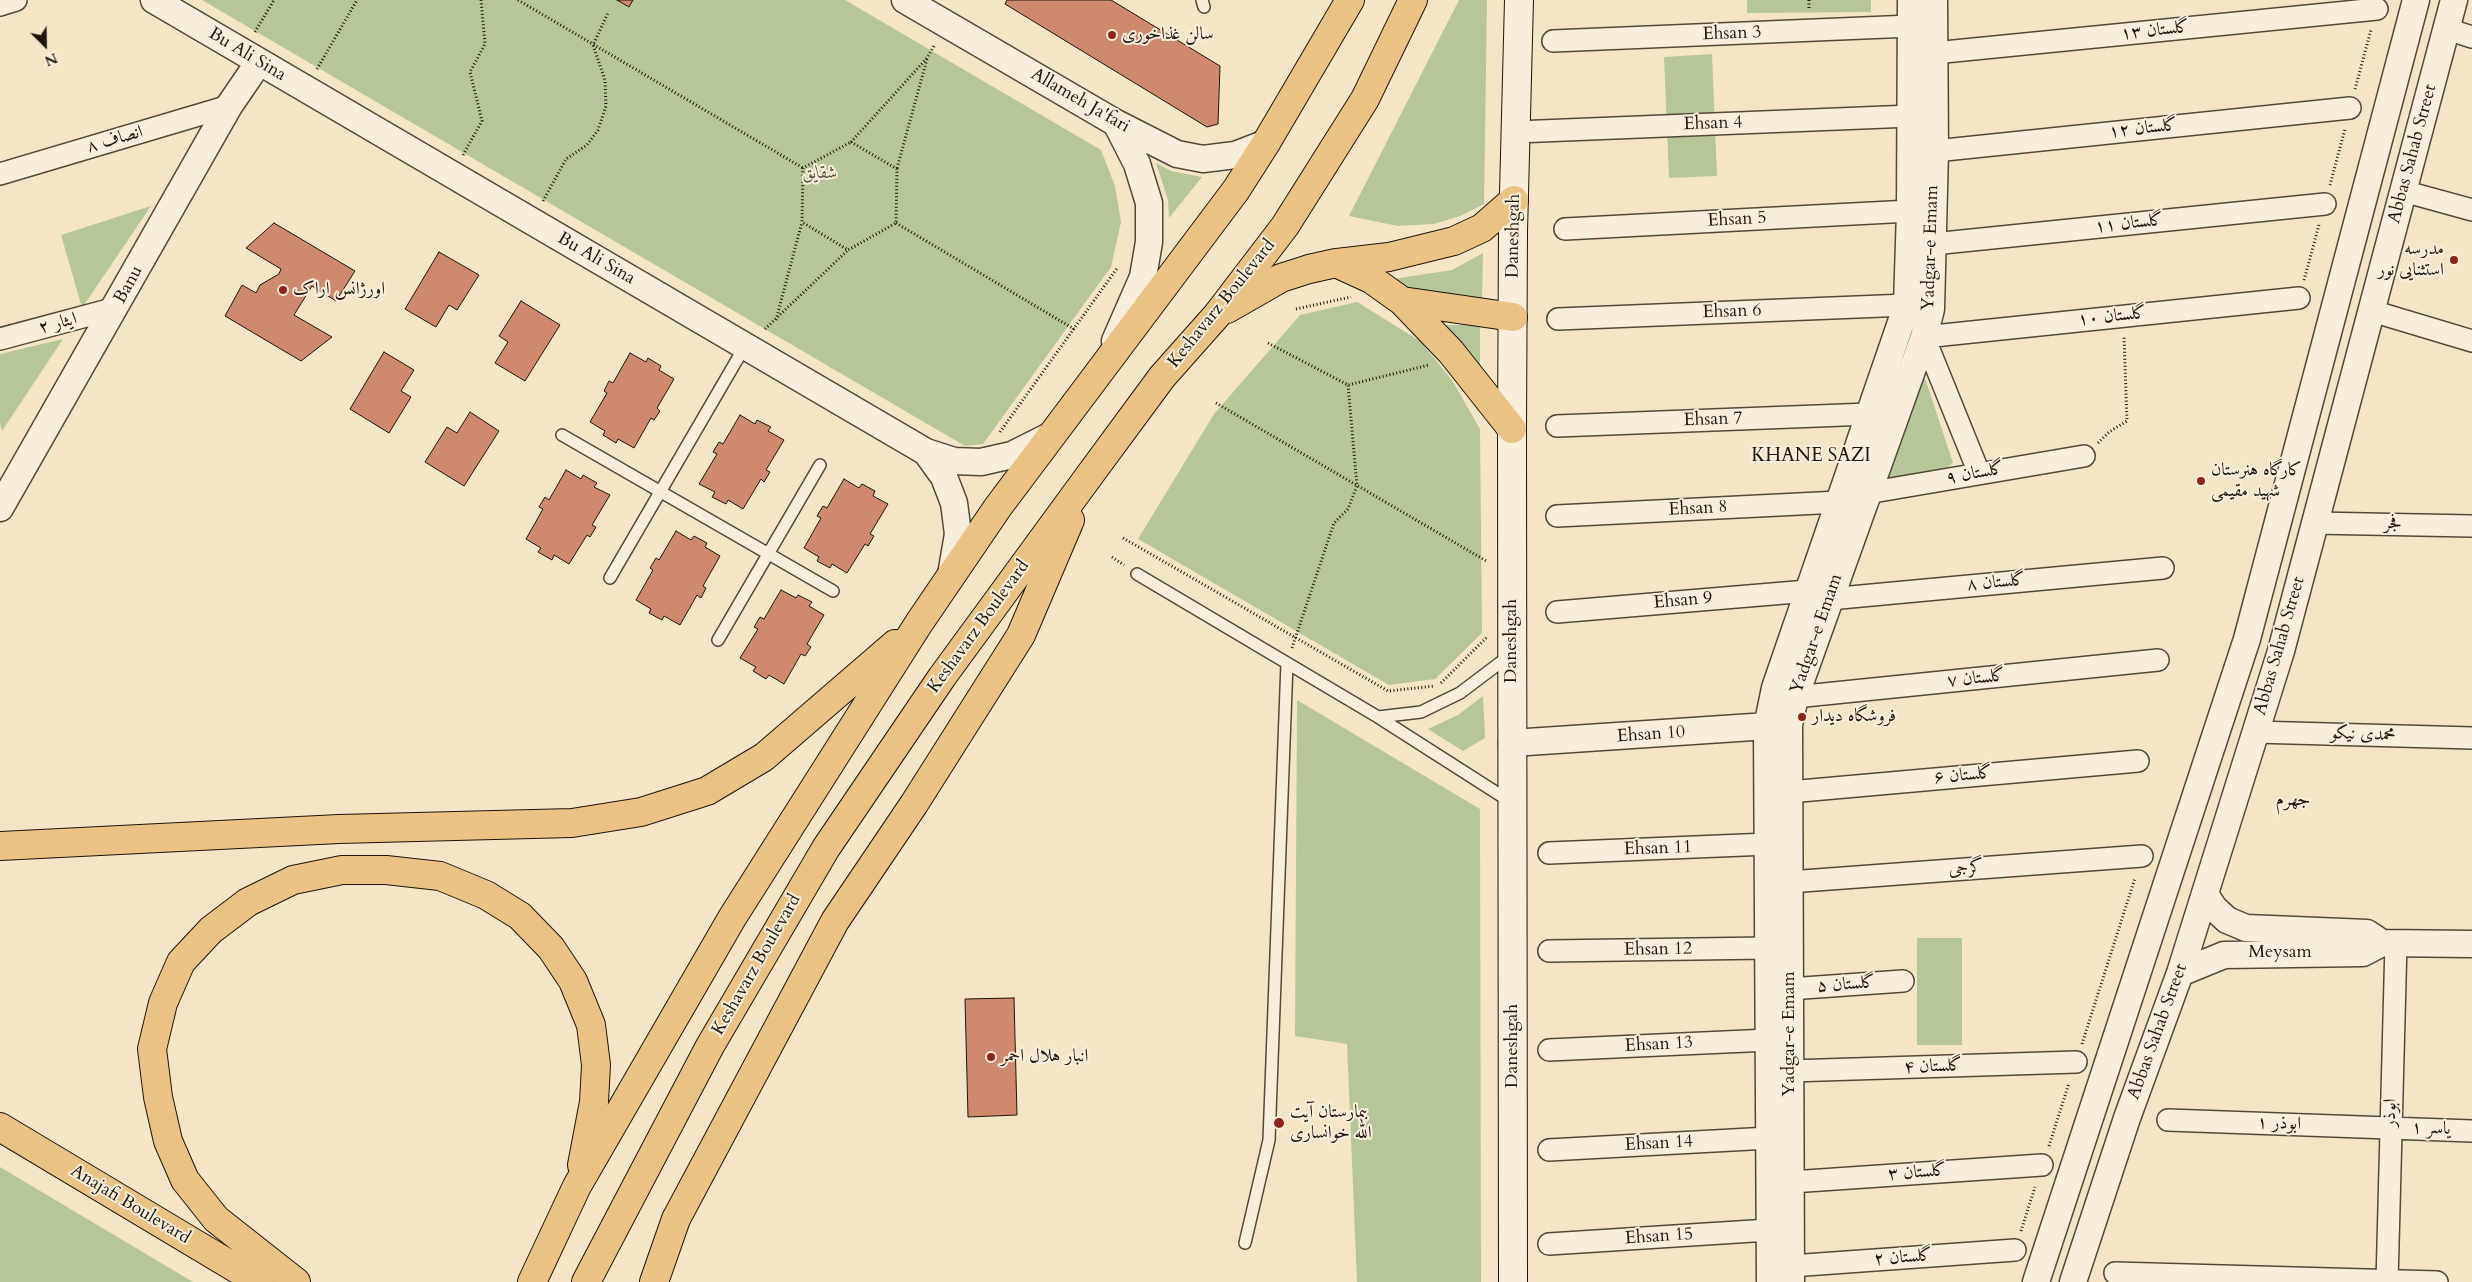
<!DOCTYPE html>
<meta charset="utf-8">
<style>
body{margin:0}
#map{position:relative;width:2472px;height:1282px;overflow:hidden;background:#f5e5c7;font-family:Cardo,serif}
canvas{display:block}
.north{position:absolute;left:20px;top:20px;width:50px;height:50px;-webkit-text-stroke:4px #f8eedb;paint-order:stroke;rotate:157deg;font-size:14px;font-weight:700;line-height:20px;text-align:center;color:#1d150a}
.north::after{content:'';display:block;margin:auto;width:18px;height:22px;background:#1d150a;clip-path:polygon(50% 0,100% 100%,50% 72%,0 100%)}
</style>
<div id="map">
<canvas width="2472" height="1282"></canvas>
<div class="north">N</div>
</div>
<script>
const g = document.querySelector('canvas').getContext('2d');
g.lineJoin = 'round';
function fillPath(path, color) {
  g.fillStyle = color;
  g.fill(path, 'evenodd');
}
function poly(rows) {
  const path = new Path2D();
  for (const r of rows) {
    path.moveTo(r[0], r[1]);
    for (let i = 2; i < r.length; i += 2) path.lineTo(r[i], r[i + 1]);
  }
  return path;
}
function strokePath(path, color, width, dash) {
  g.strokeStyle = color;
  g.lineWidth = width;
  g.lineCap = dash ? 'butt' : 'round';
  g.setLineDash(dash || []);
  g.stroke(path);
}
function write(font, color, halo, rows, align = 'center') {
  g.font = font + ' Cardo,Amiri,serif';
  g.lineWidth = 4;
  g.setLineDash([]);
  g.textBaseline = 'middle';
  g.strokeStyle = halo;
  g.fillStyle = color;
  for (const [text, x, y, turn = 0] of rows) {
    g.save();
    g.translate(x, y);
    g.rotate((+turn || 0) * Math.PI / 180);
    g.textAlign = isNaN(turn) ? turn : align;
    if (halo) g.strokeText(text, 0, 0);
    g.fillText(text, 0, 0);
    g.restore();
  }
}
fillPath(poly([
 [202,0,845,0,1101,150,1115,186,1121,222,1111,267,983,444,965,446],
 [1459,0,1487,0,1484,204,1460,216,1434,224,1398,226,1349,216],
 [1747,0,1871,0,1871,12,1747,13],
 [1712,54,1717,176,1669,178,1664,57],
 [1156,163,1171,171,1202,177,1169,218,1168,200],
 [151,206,82,308,61,235],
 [1483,253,1482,299,1432,299,1409,291,1393,279,1452,270],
 [1357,302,1420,341,1452,380,1480,429,1482,633,1435,679,1389,685,1138,539,1214,414,1300,315],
 [1445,325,1480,325,1480,371],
 [63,339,2,431,0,423,0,354],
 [1923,372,1953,463,1945,469,1884,480],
 [1483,696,1485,738,1463,751,1428,729,1458,715],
 [1297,700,1480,809,1481,1282,1357,1282,1347,1044,1295,1036],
 [1917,938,1962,938,1962,1045,1917,1045],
 [0,1167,193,1282,0,1282]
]), '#b7c699');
const building = poly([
 [617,0,633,0,629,7,617,0],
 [1007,0,1111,0,1220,66,1218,124,1207,127,1005,4,1007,0],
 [274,223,355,271,336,301,312,286,294,315,332,337,301,361,225,316,242,285,256,293,260,285,279,274,281,269,246,248,274,223],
 [439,252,479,275,457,310,449,305,436,327,405,309,439,252],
 [521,301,560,325,525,381,495,363,508,342,499,336,521,301],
 [384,352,414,370,401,391,411,397,389,433,350,409,384,352],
 [630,353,646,362,648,358,661,366,659,370,674,379,657,408,660,411,654,420,651,418,634,448,618,439,616,443,603,435,605,431,590,422,607,393,604,391,609,381,613,383,630,353],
 [470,412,499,431,464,486,425,462,447,427,457,433,470,412],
 [740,415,755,424,757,420,771,427,768,431,784,440,766,470,770,472,764,482,761,479,743,509,728,500,726,504,712,497,715,492,699,484,717,454,713,452,719,442,723,444,740,415],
 [566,470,581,479,583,475,597,483,594,487,610,495,592,525,596,527,590,537,587,535,569,564,554,555,552,560,538,552,541,548,526,539,543,509,539,507,545,497,549,500,566,470],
 [844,479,859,488,862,484,875,491,873,496,888,504,870,534,874,536,868,546,865,544,847,573,832,564,830,568,817,561,819,557,804,548,821,518,817,516,823,506,827,508,844,479],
 [676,531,691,540,694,536,707,543,705,547,720,556,703,586,706,588,701,598,697,595,680,625,664,616,662,620,649,613,651,609,636,600,653,570,650,568,656,558,659,560,676,531],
 [781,590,796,598,798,595,812,602,809,606,824,615,807,644,811,647,805,656,801,654,784,684,769,675,766,679,753,671,756,667,740,658,758,629,754,627,760,617,764,619,781,590],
 [1014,998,1017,1115,968,1117,965,999,1014,998]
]);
fillPath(building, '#cf8a6e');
strokePath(building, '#1d150a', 1);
const service = poly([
 [1202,0,1204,7],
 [562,435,833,591],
 [1137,574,1378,717,1511,802],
 [610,578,745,346],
 [718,640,820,465],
 [1378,717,1421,712,1460,693,1509,656],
 [1245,1243,1269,1140,1287,663]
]);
const minor = poly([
 [0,5,16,0],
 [2447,29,2472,37],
 [1553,41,1911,26],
 [1934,53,2377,9],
 [1516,132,1911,116],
 [1935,151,2350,108],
 [0,174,229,106],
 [2403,191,2472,210],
 [1565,229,1910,211],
 [1933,244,2325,204],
 [2372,311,2472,341],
 [1558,319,1907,305],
 [0,339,116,308],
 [1557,426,1869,414],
 [1979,473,1924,337,2299,298],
 [1867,493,2084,456],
 [1557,516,1839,502],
 [2314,523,2472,526],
 [1829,599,2163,568],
 [1557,612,1808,591],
 [1795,697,2158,660],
 [2255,732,2472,738],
 [1789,792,2138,761],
 [1549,853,1768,844],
 [1789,882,2142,856],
 [1549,951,1768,948],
 [1789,989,1903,981],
 [1549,1050,1769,1040],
 [1790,1071,2076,1062],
 [2168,1120,2472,1131],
 [1549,1150,1769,1138],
 [1791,1182,2042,1165],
 [1549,1244,1769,1230],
 [1791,1266,2015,1250],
 [2115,1273,2437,1282],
 [2387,1282,2396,943]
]);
const tertiary = poly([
 [154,0,926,452,954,461,981,462,1012,455,1050,436],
 [905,0,1116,123,1177,154,1203,159,1235,155,1266,143],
 [1115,341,1143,277,1149,242,1149,203,1137,164,1116,123],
 [926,452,944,477,954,503,958,534,951,575],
 [0,508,229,106,259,62],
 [1512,743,1783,725],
 [2205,894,2214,908,2227,920,2246,928,2367,933,2382,943],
 [2180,973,2224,955,2363,953,2382,943,2472,944],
 [1770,1282,1767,727,1775,688,1907,305,1910,211,1911,0],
 [1791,1282,1789,725,1795,697,1924,337,1931,309,1935,151,1934,0],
 [2036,1282,2247,639,2416,0],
 [2073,1282,2127,1118,2180,973,2281,651,2454,0]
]);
const secondary = poly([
 [1513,1282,1512,429,1513,232,1519,0]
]);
const primary = poly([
 [1337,263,1389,257,1454,241,1482,228,1514,200],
 [1402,301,1513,317],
 [1227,309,1281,278,1309,269,1336,263,1371,279,1402,301,1451,352,1512,429],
 [0,846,339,829,572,823,641,812,707,791,764,757,895,644],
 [0,1127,259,1282],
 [296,1282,216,1219,185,1180,168,1141,158,1097,152,1049,163,1003,181,962,211,930,248,902,293,880,342,870,386,870,440,876,486,895,520,916,551,948,573,981,591,1025,596,1065,594,1102,582,1165],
 [532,1282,577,1186,732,918,919,623,998,507,1236,190,1266,143,1350,0],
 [586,1282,710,1046,826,848,942,677,1089,476,1162,377,1217,315,1285,226,1365,99,1413,0],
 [654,1282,676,1219,835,921,914,804,1021,635,1070,520]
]);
strokePath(service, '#534939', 14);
strokePath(minor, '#534939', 24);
strokePath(tertiary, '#534939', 29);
strokePath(secondary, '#1d150a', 30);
strokePath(primary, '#1d150a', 30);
strokePath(poly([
 [518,0,803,168],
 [1809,0,1809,9],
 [255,32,274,0],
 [317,69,357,0],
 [2355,89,2371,30],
 [851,142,897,169,896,223,848,250,802,222,803,168,851,142],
 [851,142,927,58,935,44],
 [463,155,482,121,470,72,485,44,481,0],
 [897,168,927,59],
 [2330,185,2345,129],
 [543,201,566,159,587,145,598,130,606,106,605,80,593,45,608,13],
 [896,223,1074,329],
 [2304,280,2319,225],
 [1296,309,1351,297],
 [776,320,802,222],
 [765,329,848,250],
 [1268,343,1348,385,1429,365],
 [1216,403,1488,562],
 [1000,432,1118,267],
 [2098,443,2109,432,2127,421,2124,336],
 [1123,538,1388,691,1435,686],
 [1112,557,1124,565],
 [1292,648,1334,523,1348,509,1357,486,1348,385],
 [1441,683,1488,636],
 [2082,1044,2135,878],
 [2049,1146,2069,1083],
 [2021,1231,2035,1187]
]), '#1d150a', 3, [1, 2.5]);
strokePath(service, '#f8eedb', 11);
strokePath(minor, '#f8eedb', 21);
strokePath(tertiary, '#f8eedb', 26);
strokePath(secondary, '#f8eedb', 28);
strokePath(primary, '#eac284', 28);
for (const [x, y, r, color] of [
 [1112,35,5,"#8f2418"],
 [2454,260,5,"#8f2418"],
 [283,290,5,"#8f2418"],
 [2201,481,5,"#8f2418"],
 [1802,717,5,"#8f2418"],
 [991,1057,5,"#8f2418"],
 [1279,1123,6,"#8f2418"]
]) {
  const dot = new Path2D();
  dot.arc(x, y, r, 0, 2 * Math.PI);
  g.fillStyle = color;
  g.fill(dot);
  strokePath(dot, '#f8eedb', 2);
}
write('18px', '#1d150a', '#f8eedb', [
 ["گلستان ۱۳",2155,31,-6],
 ["Ehsan 3",1732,34,-2],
 ["Bu Ali Sina",247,55,31],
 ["Allameh Ja'fari",1080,101,30],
 ["Ehsan 4",1713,124,-2],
 ["گلستان ۱۲",2143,129,-6],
 ["انصاف ۸",115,140,-16],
 ["Abbas Sahab Street",2413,154,-75],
 ["Ehsan 5",1737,220,-3],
 ["گلستان ۱۱",2129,224,-6],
 ["Daneshgah",1514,236,-89],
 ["Yadgar-e Emam",1931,248,-88],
 ["Bu Ali Sina",596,259,30],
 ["Banu",129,285,-61],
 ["Keshavarz Boulevard",1222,304,-51],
 ["Ehsan 6",1732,312,-2],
 ["گلستان ۱۰",2112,317,-6],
 ["ایثار ۲",58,324,-15],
 ["Ehsan 7",1713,420,-2],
 ["گلستان ۹",1975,474,-10],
 ["Ehsan 8",1698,509,-3],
 ["فجر",2393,524,1],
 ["گلستان ۸",1996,583,-5],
 ["Ehsan 9",1683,601,-5],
 ["Keshavarz Boulevard",979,627,-54],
 ["Yadgar-e Emam",1817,634,-71],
 ["Daneshgah",1512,641,-90],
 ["Abbas Sahab Street",2280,646,-74],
 ["گلستان ۷",1976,679,-6],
 ["Ehsan 10",1651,735,-4],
 ["محمدی نیکو",2363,735,2],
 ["گلستان ۶",1963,776,-5],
 ["Ehsan 11",1658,849,-2],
 ["گرجی",1966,869,-4],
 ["Ehsan 12",1658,950,-1],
 ["Meysam",2280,953],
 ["Keshavarz Boulevard",757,965,-60],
 ["گلستان ۵",1846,985,-4],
 ["Abbas Sahab Street",2158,1032,-70],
 ["Yadgar-e Emam",1790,1034,-90],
 ["Ehsan 13",1659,1045,-3],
 ["Daneshgah",1513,1046,-90],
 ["گلستان ۴",1933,1067,-2],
 ["ابوذر",2391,1113,-89],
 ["ابوذر ۱",2279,1124,2],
 ["یاسر ۱",2431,1129,2],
 ["Ehsan 14",1659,1144,-3],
 ["گلستان ۳",1917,1173,-4],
 ["Anajafi Boulevard",130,1205,31],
 ["Ehsan 15",1659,1237,-4],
 ["گلستان ۲",1903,1258,-4]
]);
write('18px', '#1d150a', '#f8eedb', [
 ["سالن غذاخوری",1122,35],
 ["مدرسه",2444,250,"right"],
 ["استثنایی نور",2444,271,"right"],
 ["اورژانس اراک",293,290],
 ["کارگاه هنرستان",2211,471],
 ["شهید مقیمی",2211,492],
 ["فروشگاه دیدار",1812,717],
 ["انبار هلال احمر",1001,1057],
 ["بیمارستان آیت",1290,1113],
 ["الله خوانساری",1290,1134]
], 'left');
write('italic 18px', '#53533c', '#f8eedb', [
 ["شقایق",820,174]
]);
write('19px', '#1d150a', '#f8eedb', [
 ["KHANE SAZI",1811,457],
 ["جهرم",2293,801]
]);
</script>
